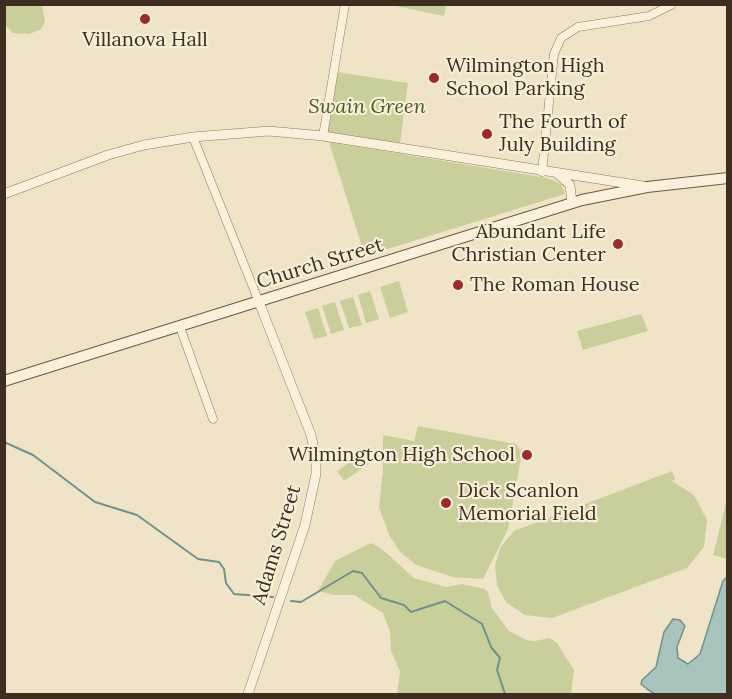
<!DOCTYPE html>
<style>
body{margin:0}
#map{position:relative;width:732px;height:699px;overflow:hidden;background:#f0e4c8;font-family:Lora,serif}
canvas{display:block}
.frame{position:absolute;inset:0;border:6px solid #3d2e20;pointer-events:none}
</style>
<div id="map">
<canvas width="732" height="699"></canvas>
<div class="frame"></div>
</div>
<script>
const g = document.querySelector('canvas').getContext('2d');
g.lineJoin = 'round';
function fillPath(path, color) {
  g.fillStyle = color;
  g.fill(path, 'evenodd');
}
function poly(rows) {
  const path = new Path2D();
  for (const r of rows) {
    path.moveTo(r[0], r[1]);
    for (let i = 2; i < r.length; i += 2) path.lineTo(r[i], r[i + 1]);
  }
  return path;
}
function strokePath(path, color, width, dash) {
  g.strokeStyle = color;
  g.lineWidth = width;
  g.lineCap = dash ? 'butt' : 'round';
  g.setLineDash(dash || []);
  g.stroke(path);
}
function write(font, color, halo, rows, align = 'center') {
  g.font = font + ' Lora,serif';
  g.lineWidth = 4.5;
  g.setLineDash([]);
  g.textBaseline = 'middle';
  g.strokeStyle = halo;
  g.fillStyle = color;
  for (const [text, x, y, turn = 0] of rows) {
    g.save();
    g.translate(x, y);
    g.rotate((+turn || 0) * Math.PI / 180);
    g.textAlign = isNaN(turn) ? turn : align;
    if (halo) g.strokeText(text, 0, 0);
    g.fillText(text, 0, 0);
    g.restore();
  }
}
fillPath(poly([
 [4,5,42,5,45,22,40,30,29,34,13,33,5,25],
 [391,5,446,4,446,5,444,16],
 [337,72,408,83,400,143,327,132],
 [329,142,547,178,561,184,565,194,365,256],
 [399,281,408,312,390,318,380,287],
 [370,291,379,319,366,323,358,295],
 [353,297,362,325,349,328,340,301],
 [335,302,344,330,331,334,322,306],
 [318,308,327,336,314,339,305,312],
 [641,314,648,331,583,350,577,331],
 [418,426,516,444,522,453,508,529,483,579,453,577,416,565,400,552,389,535,379,507,383,470,383,435,414,441],
 [362,454,369,464,344,481,337,471],
 [672,471,675,479,672,481,694,495,707,520,704,547,687,568,552,618,525,615,506,602,497,585,495,566,500,548,514,531],
 [727,499,727,559,713,555],
 [371,543,383,550,414,578,446,587,462,584,485,589,488,592,492,608,509,631,526,640,535,641,550,638,557,643,574,670,571,694,397,694,400,671,391,651,390,632,383,613,354,595,334,595,318,591,335,561]
]), '#c9cf9b');
const water = poly([
 [727,577,727,694,655,694,647,689,641,684,642,680,656,667,664,632,673,619,680,620,685,626,677,647,678,658,688,664,700,654,723,581,727,577]
]);
fillPath(water, '#a9c4bc');
strokePath(water, '#6f938a', 1.5);
strokePath(poly([
 [4,442,33,455,95,502,137,515,198,559,219,562,224,569,226,583,234,594,273,597],
 [291,601,301,602,353,571,362,573,381,598,404,605,411,612,445,601,482,624,491,647,500,658,497,670,505,694]
]), '#6f938a', 2);
const minor = poly([
 [323,136,345,4],
 [193,137,259,302],
 [542,172,554,54,561,38,578,27,649,16,671,5],
 [180,327,213,419]
]);
const tertiary = poly([
 [559,175,570,185,572,203],
 [4,194,108,155,144,145,193,137,269,131,323,136,643,186],
 [248,694,305,525,316,474,316,459,311,435,259,302]
]);
const secondary = poly([
 [4,381,582,200,647,187,728,178]
]);
strokePath(minor, '#8d765c', 9);
strokePath(tertiary, '#8d765c', 10);
strokePath(secondary, '#6f573f', 12);
strokePath(minor, '#faf1dc', 8);
strokePath(tertiary, '#faf1dc', 9);
strokePath(secondary, '#faf1dc', 10);
for (const [x, y, r, color] of [
 [145,19,6,"#9e2a2b"],
 [434,78,6,"#9e2a2b"],
 [487,134,6,"#9e2a2b"],
 [618,244,6,"#9e2a2b"],
 [458,285,6,"#9e2a2b"],
 [527,455,6,"#9e2a2b"],
 [446,503,6,"#9e2a2b"]
]) {
  const dot = new Path2D();
  dot.arc(x, y, r, 0, 2 * Math.PI);
  g.fillStyle = color;
  g.fill(dot);
  strokePath(dot, '#f7eed8', 2);
}
write('20px', '#3d2e20', '#f7eed8', [
 ["Villanova Hall",145,40,"center"],
 ["Wilmington High",446,66],
 ["School Parking",446,89],
 ["The Fourth of",499,122],
 ["July Building",499,145],
 ["Abundant Life",606,232,"right"],
 ["Christian Center",606,255,"right"],
 ["The Roman House",470,285],
 ["Wilmington High School",515,455,"right"],
 ["Dick Scanlon",458,491],
 ["Memorial Field",458,514]
], 'left');
write('italic 20px', '#4d5a26', '#f7eed8', [
 ["Swain Green",367,107]
]);
write('20px', '#3d2e20', '#f7eed8', [
 ["Church Street",320,264,-17],
 ["Adams Street",277,545,-73]
]);
</script>
